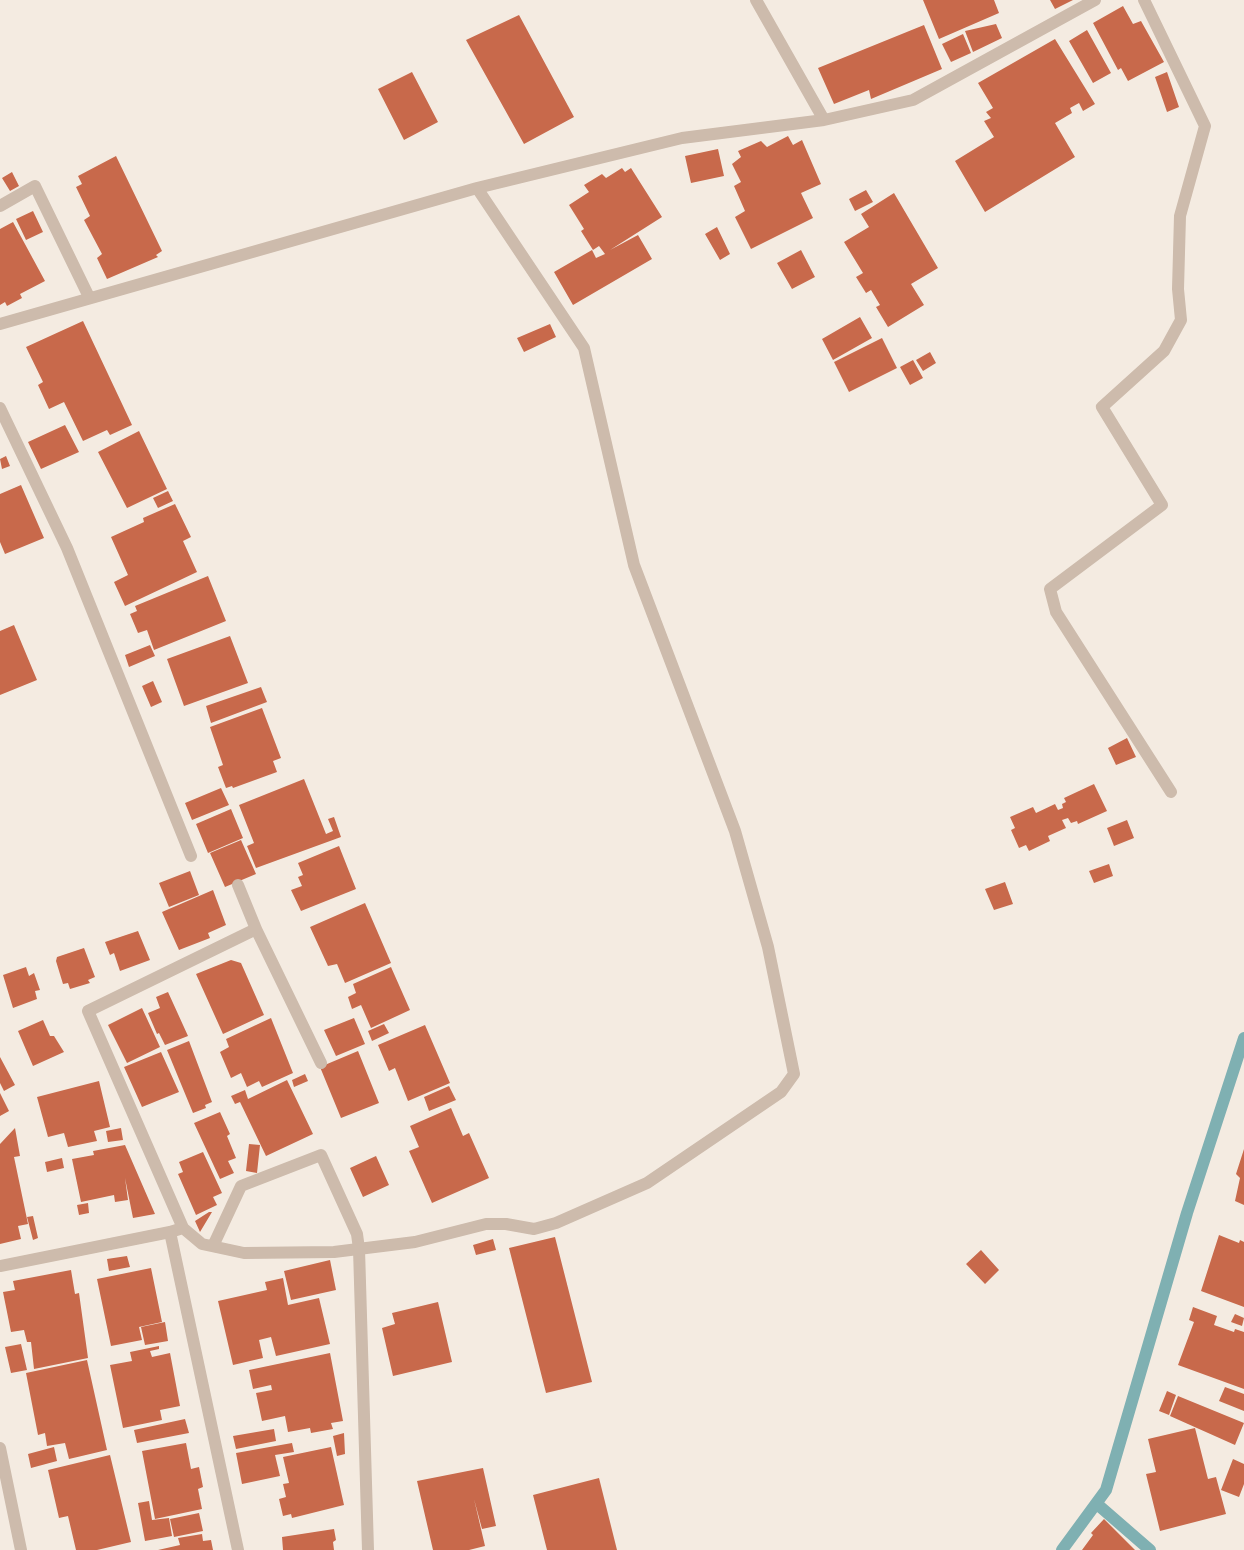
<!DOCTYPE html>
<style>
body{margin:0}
canvas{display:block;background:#f4ebe1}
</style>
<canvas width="1244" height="1550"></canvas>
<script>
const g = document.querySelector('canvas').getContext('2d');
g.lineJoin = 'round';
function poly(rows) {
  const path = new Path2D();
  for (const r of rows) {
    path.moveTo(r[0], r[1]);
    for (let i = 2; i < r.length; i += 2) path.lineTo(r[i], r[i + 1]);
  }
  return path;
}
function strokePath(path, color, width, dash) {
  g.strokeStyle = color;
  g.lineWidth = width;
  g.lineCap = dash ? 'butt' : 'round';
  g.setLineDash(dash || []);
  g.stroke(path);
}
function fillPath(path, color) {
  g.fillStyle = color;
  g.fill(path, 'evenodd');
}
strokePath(poly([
 [1097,1504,1150,1550],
 [1062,1550,1106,1490,1187,1213,1244,1038]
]), '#7fb0b2', 12);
fillPath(poly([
 [923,0,994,0,999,13,939,39],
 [1050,0,1073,0,1055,9],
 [1123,6,1133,24,1141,21,1164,62,1128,81,1121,68,1118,70,1093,23],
 [519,15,574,117,524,144,466,40],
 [996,24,1002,38,973,52,965,31],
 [924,25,942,69,871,99,869,90,834,104,818,68],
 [1087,30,1111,73,1093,83,1069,41],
 [963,34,971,53,951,62,942,44],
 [1055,39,1095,104,1083,111,1079,103,1070,108,1072,113,1055,123,1075,157,985,212,955,161,994,137,984,121,991,118,986,112,993,108,978,83],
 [412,72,438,122,404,140,378,89],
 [1167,72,1179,107,1167,112,1155,77],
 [788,136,793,145,802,140,821,184,801,193,813,218,751,249,735,217,745,211,734,186,741,182,732,164,741,157,738,151,761,141,767,147],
 [718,149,724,176,691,183,685,156],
 [116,156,162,251,156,255,158,257,107,279,97,258,102,254,84,220,90,216,76,187,82,184,78,176],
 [622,168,625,172,631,168,662,217,610,250,638,235,652,259,573,305,554,272,592,250,596,258,605,254,599,246,593,250,581,231,584,229,569,205,589,192,584,185,602,174,606,178],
 [12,172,19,186,10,191,2,178],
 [866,190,873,202,855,211,849,199],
 [894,193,938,268,911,284,924,305,888,327,876,307,880,305,871,290,866,293,856,277,863,273,844,242,869,227,861,214],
 [33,211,43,232,26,240,16,219],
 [13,222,45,281,20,294,22,298,7,306,5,302,0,305,0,229],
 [717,227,730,254,720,260,705,234],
 [801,250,815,277,792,289,777,263],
 [860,317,872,338,833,360,822,339],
 [83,321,132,425,110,435,107,430,83,441,64,402,49,409,38,385,43,382,26,347],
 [550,324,556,337,524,352,517,338],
 [882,338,897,368,849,392,834,362],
 [930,352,936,363,923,371,916,360],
 [913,360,923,378,910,385,900,367],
 [65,425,79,452,41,469,28,442],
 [139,431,167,489,127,508,98,452],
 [6,456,10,466,2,469,0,459],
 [21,485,44,538,5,554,0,542,0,494],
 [168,491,173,501,158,508,153,498],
 [175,504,191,537,183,541,197,572,125,606,114,582,128,575,111,537,144,522,143,518],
 [208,576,226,621,154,650,147,630,138,633,130,614,137,611,135,606],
 [14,625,37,680,0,695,0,631],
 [230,636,248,683,184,706,167,659],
 [150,645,155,656,129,667,125,655],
 [153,681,162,702,151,707,142,686],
 [261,687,267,702,211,723,206,706],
 [262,708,281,758,273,761,277,772,233,788,232,786,226,788,218,767,223,765,210,727],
 [1127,738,1136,757,1116,765,1108,748],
 [304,779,326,834,333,831,328,819,334,817,341,837,256,868,247,846,254,843,239,805],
 [1094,784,1107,811,1078,824,1077,821,1071,823,1068,818,1062,820,1066,828,1048,836,1050,841,1029,851,1026,845,1019,848,1011,830,1015,828,1010,817,1033,807,1036,813,1055,804,1058,810,1063,808,1062,804,1066,802,1064,798],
 [221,788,229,805,192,820,185,803],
 [231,809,243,838,208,853,196,824],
 [1127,820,1134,838,1114,846,1107,828],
 [241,840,256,874,225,887,210,853],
 [339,846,356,889,301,911,291,890,302,886,298,877,303,875,298,863],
 [1109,864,1113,876,1094,883,1089,871],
 [190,871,199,895,169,907,159,883],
 [1005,882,1013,904,994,910,985,889],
 [213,890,226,925,208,933,210,938,179,950,162,912],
 [365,903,391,963,345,983,337,964,328,966,310,927],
 [138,931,150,960,120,971,114,953,110,955,105,942],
 [84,948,95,977,88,980,90,983,70,989,68,983,63,984,56,961,57,957],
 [231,960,241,963,264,1015,223,1034,196,974],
 [26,967,29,976,34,973,40,990,35,991,37,999,13,1008,3,975],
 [391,967,410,1010,371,1028,361,1005,352,1009,348,997,356,993,353,984],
 [168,992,188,1036,165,1045,159,1033,157,1034,148,1013,160,1008,156,997],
 [142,1008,160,1047,127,1063,108,1025],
 [271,1018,293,1073,262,1087,259,1081,247,1087,241,1073,231,1078,220,1052,229,1047,226,1039],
 [354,1018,365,1044,336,1056,324,1030],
 [43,1020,50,1036,54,1036,64,1052,33,1066,18,1031],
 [384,1024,389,1033,372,1041,368,1031],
 [425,1025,450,1083,408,1101,395,1068,389,1071,378,1045],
 [189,1041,212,1102,205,1105,206,1108,193,1113,167,1050],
 [358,1051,379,1103,341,1118,320,1067],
 [161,1052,179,1092,142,1107,124,1067],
 [0,1057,15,1085,4,1091,0,1083],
 [305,1074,308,1081,294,1087,292,1080],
 [287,1080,313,1134,266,1156,240,1102,235,1104,231,1096,245,1090,248,1099],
 [99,1081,110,1127,94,1131,97,1141,68,1147,64,1133,48,1137,37,1097],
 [449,1086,456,1100,429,1111,424,1097],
 [0,1093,9,1111,0,1116],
 [451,1108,463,1136,469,1133,489,1178,432,1203,409,1151,419,1147,410,1126],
 [220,1112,230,1134,227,1136,236,1158,228,1161,234,1173,220,1179,194,1123],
 [15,1128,20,1156,14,1157,28,1224,18,1226,21,1239,0,1244,0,1144],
 [121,1128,123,1140,108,1142,106,1131],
 [249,1144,260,1145,257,1173,246,1171],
 [125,1145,155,1214,133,1218,125,1178,128,1200,115,1202,114,1195,81,1202,72,1159,94,1155,93,1151],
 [1244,1149,1244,1205,1235,1201,1240,1178,1236,1174],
 [203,1152,222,1193,213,1197,217,1205,196,1215,178,1174,183,1172,179,1162],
 [376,1156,389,1185,363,1197,350,1168],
 [62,1158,64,1168,47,1172,45,1162],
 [88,1203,89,1213,79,1215,77,1205],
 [209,1212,212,1212,200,1232,195,1221],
 [33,1216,38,1238,33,1240,27,1217],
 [1219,1235,1239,1243,1240,1240,1244,1242,1244,1307,1201,1291],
 [555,1237,592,1382,546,1393,509,1248],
 [493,1239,496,1250,476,1255,473,1245],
 [981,1250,999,1270,985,1284,966,1264],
 [127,1256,130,1267,109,1271,107,1259],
 [330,1260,336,1290,291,1300,284,1271],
 [151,1268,162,1322,139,1327,142,1340,111,1346,97,1279],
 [71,1270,75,1294,79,1293,88,1358,34,1369,31,1342,27,1342,24,1330,11,1332,3,1292,15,1290,13,1281],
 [283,1278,288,1305,319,1298,330,1344,276,1356,271,1337,259,1340,263,1358,233,1365,218,1301,267,1290,265,1282],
 [438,1302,452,1362,393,1376,382,1328,395,1324,392,1313],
 [1193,1307,1217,1316,1214,1325,1234,1332,1235,1329,1244,1332,1244,1389,1178,1365,1194,1322,1189,1320],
 [1235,1314,1244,1318,1242,1326,1231,1322],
 [165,1322,168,1341,145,1345,141,1327],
 [21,1344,27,1370,11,1373,5,1347],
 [159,1346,159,1349,150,1351,152,1357,170,1353,180,1406,160,1410,162,1420,123,1428,110,1365,132,1361,130,1352],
 [330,1353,343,1421,331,1423,333,1429,311,1433,310,1428,288,1432,285,1416,262,1421,256,1393,272,1390,271,1385,253,1389,249,1370],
 [87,1360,107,1450,69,1459,65,1443,47,1446,45,1433,38,1435,26,1373],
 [1225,1387,1244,1394,1244,1411,1219,1401],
 [1167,1391,1176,1395,1169,1415,1159,1411],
 [1178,1396,1244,1423,1235,1445,1170,1416],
 [185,1419,189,1433,137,1443,134,1430],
 [1195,1428,1208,1479,1216,1477,1226,1514,1160,1531,1146,1474,1156,1472,1148,1439],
 [274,1429,276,1441,236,1449,233,1436],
 [344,1433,345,1454,337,1456,333,1436],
 [186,1443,191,1469,199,1467,203,1487,198,1489,202,1509,155,1519,142,1451],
 [292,1443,294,1452,275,1455,280,1476,242,1484,236,1453],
 [54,1447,57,1461,31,1468,28,1454],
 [331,1447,344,1505,292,1518,291,1514,283,1516,279,1499,286,1497,283,1484,289,1483,283,1457],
 [110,1455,131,1542,97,1550,76,1550,68,1516,59,1518,48,1470],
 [1233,1459,1244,1464,1244,1484,1239,1497,1221,1490],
 [483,1468,496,1526,482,1529,474,1499,485,1546,469,1550,433,1550,417,1481],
 [599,1478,617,1550,547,1550,533,1495],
 [149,1501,152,1520,169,1518,172,1536,145,1541,138,1503],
 [199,1513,203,1531,174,1537,170,1519],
 [1104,1519,1135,1550,1082,1550,1093,1535,1091,1533],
 [334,1529,336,1540,333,1542,334,1550,283,1550,282,1537],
 [202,1534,203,1541,211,1540,213,1550,158,1550,180,1545,178,1538]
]), '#c8694b');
strokePath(poly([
 [756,0,824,120],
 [1144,0,1205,126,1180,216,1178,289,1181,320,1164,351,1102,407,1162,505,1050,589,1056,612,1171,792],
 [0,206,35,186,89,297],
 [0,324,477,188,682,138,824,120,913,100,1095,0],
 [0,408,67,548,191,856],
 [238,885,256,929,321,1063],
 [183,1228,88,1011,256,929],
 [170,1232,183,1228,202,1244,244,1253,334,1252,415,1242,486,1224,506,1224,534,1229,556,1223,647,1183,781,1092,794,1074,768,947,735,831,634,565,584,348,477,188],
 [213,1246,241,1186,321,1155,357,1234,359,1249,368,1550],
 [0,1266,170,1232,238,1550],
 [0,1448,21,1550]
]), '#cdbbac', 12);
</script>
